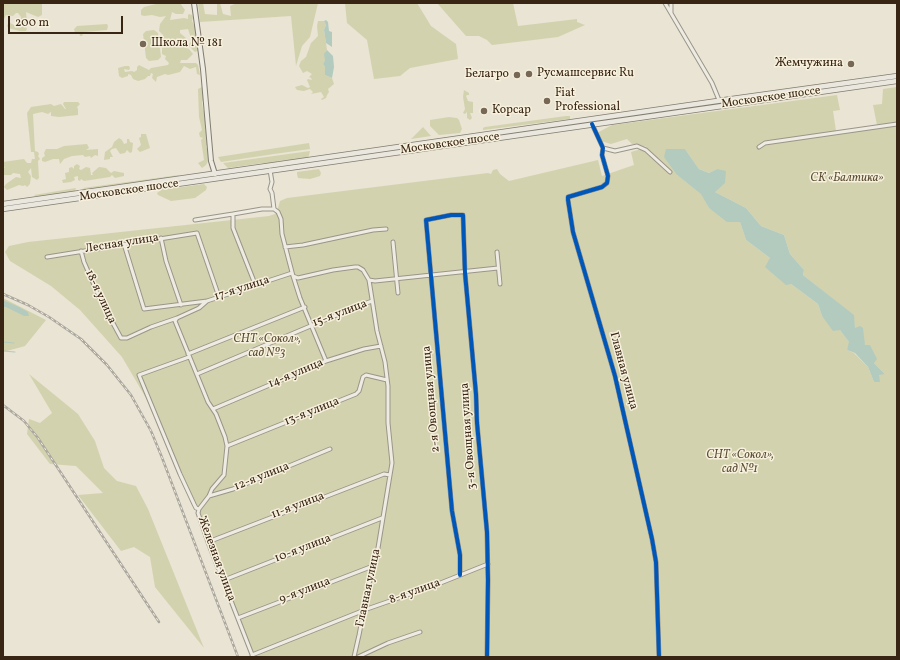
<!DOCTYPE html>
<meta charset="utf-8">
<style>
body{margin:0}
#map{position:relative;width:900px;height:660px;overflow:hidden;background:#e9e4d3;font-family:Vollkorn,serif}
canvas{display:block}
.frame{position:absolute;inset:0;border:4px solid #392513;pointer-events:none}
.scale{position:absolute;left:8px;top:16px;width:115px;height:18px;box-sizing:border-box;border:2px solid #392513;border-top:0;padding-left:5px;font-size:12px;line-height:14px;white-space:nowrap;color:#392513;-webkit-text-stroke:3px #f6f0dd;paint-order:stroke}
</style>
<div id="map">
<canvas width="900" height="660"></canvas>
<div class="frame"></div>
<div class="scale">200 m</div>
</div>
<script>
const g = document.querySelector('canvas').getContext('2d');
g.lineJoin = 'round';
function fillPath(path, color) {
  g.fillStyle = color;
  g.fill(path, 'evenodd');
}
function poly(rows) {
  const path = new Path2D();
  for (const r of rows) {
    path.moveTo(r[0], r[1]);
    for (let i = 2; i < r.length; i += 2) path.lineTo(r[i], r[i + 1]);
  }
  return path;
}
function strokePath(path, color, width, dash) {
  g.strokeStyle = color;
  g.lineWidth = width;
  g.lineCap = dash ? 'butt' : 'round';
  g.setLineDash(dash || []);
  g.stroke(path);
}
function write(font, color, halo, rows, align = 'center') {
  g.font = font + ' Vollkorn,serif';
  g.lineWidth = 3;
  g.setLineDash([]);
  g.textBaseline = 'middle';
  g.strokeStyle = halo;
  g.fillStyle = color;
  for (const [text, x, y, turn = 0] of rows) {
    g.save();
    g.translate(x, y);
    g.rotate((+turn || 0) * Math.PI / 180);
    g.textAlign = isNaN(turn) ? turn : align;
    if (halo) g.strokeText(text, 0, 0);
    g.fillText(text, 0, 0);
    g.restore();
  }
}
fillPath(poly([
 [3,3,42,3,42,15,38,17,26,12,27,23,24,24,27,29,26,31,20,31,8,28,7,25,10,23,16,26,21,26,21,17,18,13,16,13,13,16,6,15,4,19,3,27],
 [157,3,180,3,185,10,183,14,176,14,172,12,170,20,184,18,188,19,188,15,189,14,192,15,193,17,192,21,198,33,199,47,197,51,195,52,189,46,189,44,192,41,188,29,180,30,180,33,186,38,186,45,180,43,181,46,189,49,193,54,187,60,181,60,180,63,196,63,198,65,200,75,197,74,196,67,190,69,184,66,180,72,168,75,165,74,157,77,156,82,152,78,153,74,151,73,150,76,148,76,145,79,138,81,133,79,131,75,128,74,128,76,122,78,119,76,118,68,125,66,129,66,130,68,129,70,124,69,125,72,132,71,134,72,137,70,137,67,139,65,149,70,151,68,168,65,169,63,165,59,166,56,162,54,162,47,163,35,159,31,160,24,166,16,160,17,152,15,144,16,141,15,141,10,144,7,156,4],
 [198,3,203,3,205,14,217,15,217,3,220,3,223,14,231,16,230,6,237,3,318,3,310,37,302,46,296,66,291,16,200,22],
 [345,3,417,3,431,26,456,44,458,59,410,68,400,76,374,79,367,40,347,23],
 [437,3,513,3,518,26,577,19,577,22,585,25,558,37,492,45,487,40,479,36,466,36],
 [318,21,324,21,326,25,324,30,327,50,325,54,325,60,323,64,325,67,325,75,332,78,334,84,328,89,329,92,327,95,326,98,322,100,321,99,324,97,321,92,311,94,313,92,310,89,304,91,297,90,295,87,302,85,308,88,310,87,307,80,308,79,312,80,311,78,309,77,312,74,307,71,303,73,299,66,301,61,306,57,311,43,318,36,317,26],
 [107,24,108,26,107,30,84,32,82,36,80,36,79,32,75,33,74,29,77,26],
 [154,30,158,33,161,57,158,60,149,61,146,58,143,34,146,31],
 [202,87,206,93,202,102,203,110,206,114,205,124,207,127,205,130,209,136,206,139,209,143,206,146,208,151,208,161,206,165,202,168,198,163,204,160,201,140,203,138,200,137,199,133,202,130,199,117,198,89],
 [897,87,897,657,252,657,179,466,153,410,122,357,80,310,51,286,10,261,5,252,9,246,28,242,269,216,275,214,278,208,280,201,287,198,488,173,491,174,493,170,497,169,500,174,509,181,598,160,602,176,634,165,631,152,647,147,636,144,632,144,627,139,611,144,601,141,597,133,612,125,837,95,840,110,833,111,836,131,877,125,873,105,882,104,883,89],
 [685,149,699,169,709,173,717,169,715,192,746,208,761,226,784,235,790,254,804,270,803,275,853,315,855,329,865,345,874,363,885,374,879,374,874,382,868,367,854,353,847,350,850,343,840,330,822,316,818,304,791,284,770,258,746,240,740,222,709,208,702,194,677,175],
 [464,90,469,93,469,95,467,95,466,96,468,101,473,102,473,113,470,113,472,118,470,120,467,118,467,112,465,114,463,113,465,109,463,97],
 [64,102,78,102,80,104,77,107,78,109,78,115,59,117,51,116,51,112,48,114,42,112,33,114,35,151,38,152,39,154,38,156,40,159,38,161,39,178,37,180,32,177,31,168,28,172,31,176,30,184,27,187,25,185,23,186,19,185,7,190,4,187,6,184,16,177,21,178,20,174,13,173,11,175,4,175,3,173,3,169,5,167,3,166,3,162,24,159,27,163,31,163,32,159,35,159,34,152,31,152,27,113,31,107,51,104,54,106,61,104,65,109,66,109,63,104],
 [566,116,570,116,570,119,483,130,483,128,485,127],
 [449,117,457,118,459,120,462,129,460,133,439,135,430,126,430,120],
 [423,127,431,136,411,139],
 [141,134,146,134,150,148,140,152,137,149,141,145,139,138,141,137],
 [119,138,122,140,124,144,127,143,127,139,129,139,130,142,133,143,132,152,130,153,127,150,125,153,120,154,116,148,112,149,110,151,113,157,110,157,110,159,104,160,105,152,112,147,114,142],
 [309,143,310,149,274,154,221,162,218,157],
 [87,144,89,148,86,150,98,149,98,156,95,155,91,158,90,156,85,157,83,155,72,156,64,159,60,164,59,159,53,159,45,162,42,161,42,158,45,156,44,153,46,149,57,149,64,146],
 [310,151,308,159,277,161,277,163,266,165,263,163,228,168,223,163],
 [77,164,80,166,79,169,81,170,86,167,90,168,91,175,93,175,92,173,99,167,106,168,111,173,114,171,124,173,124,176,115,178,112,175,110,177,84,181,81,179,80,181,78,180,78,176,74,177,75,180,71,182,63,183,62,180,66,179,65,173,69,172,69,168,72,167,74,169,74,166],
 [319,169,321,173,320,176,310,179,298,178,297,174,297,172],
 [179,175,177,177,86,190,83,188],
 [204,184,207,187,206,190,195,198,171,201,158,195,157,193,161,190],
 [76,188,75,191,37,197,34,195],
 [3,298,46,320,25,346,7,351,3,351],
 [29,374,78,414,95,441,104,468,117,481,136,486,148,509,204,648,155,587,150,557,134,547,121,551,78,495,103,493,76,466,50,464,27,434,29,419,40,423,52,413]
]), '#d3d2af');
fillPath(poly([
 [326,20,328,22,329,31,332,32,332,47,326,43,324,30,326,25,324,21],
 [327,50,333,56,334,67,332,78,325,75,325,67,323,64,325,60,324,54],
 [666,149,685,149,699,169,709,173,717,169,726,171,725,183,715,192,746,208,761,226,784,235,790,254,804,270,803,275,854,315,855,328,860,326,863,328,865,345,870,345,877,359,874,363,885,374,879,375,880,382,874,382,868,367,855,353,847,350,849,342,840,330,833,331,822,316,818,304,791,284,786,285,765,267,770,258,746,240,740,222,727,222,709,208,701,194,677,175,664,157],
 [3,300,19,307,28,312,29,316,24,316,6,307,3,307]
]), '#b2cbbe');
strokePath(poly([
 [3,342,14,343],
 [3,351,15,352]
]), '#b2cbbe', 1);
const street = poly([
 [665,3,712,83,719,100],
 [671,13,671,3],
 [592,124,603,148,602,155,608,176,607,183,602,187,568,197,568,200,573,232,615,376,652,539,656,562,659,657],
 [759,147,765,143,897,124],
 [603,148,615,151,637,146,646,150,670,172],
 [270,170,272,182,270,189,272,193,274,209,278,212,281,219,282,234,293,276,298,278,333,270,355,267,358,267,363,270,369,280,377,331,385,362,388,386,388,423,392,463,378,548,372,569,359,635,354,657],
 [195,220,233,214],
 [161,238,166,261,181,305],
 [393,242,398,293],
 [124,244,144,309,207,301],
 [285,247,303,245,373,230,386,229],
 [81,251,84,262,101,301,121,338,127,338,151,327,177,318],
 [497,252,500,284],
 [47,257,197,233,219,297],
 [293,276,300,298,326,361],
 [369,280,375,281,498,268],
 [255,284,233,228,233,214,262,209,274,209],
 [188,354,305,307],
 [189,357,139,375,180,474,194,504,196,508,199,509,198,513,208,542,253,657],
 [197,374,353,308,372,301],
 [213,409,326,361,364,349,381,346],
 [227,446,356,394,359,391,363,377,366,375,387,380],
 [209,496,212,489,224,475,227,446,225,437,216,414,208,402,175,321,177,318,199,308,207,301,292,273],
 [199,509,209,496,233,489,260,478,330,449],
 [208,542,379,476,384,474,390,475],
 [460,575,460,555,452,511,426,220,451,215,463,215,465,273,476,394,477,423,487,532,488,580,487,657],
 [224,580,382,518],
 [238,618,373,566],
 [252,655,367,609,433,586,488,564],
 [358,657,388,643,420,632]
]);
const secondary = poly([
 [194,3,203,69,211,161,215,174]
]);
const primary = poly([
 [3,204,724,100,897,76],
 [3,209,897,81]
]);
strokePath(street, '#9b9589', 5);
strokePath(secondary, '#827c70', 6);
strokePath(primary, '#827c70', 6);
strokePath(street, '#edebe2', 3);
strokePath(secondary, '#edebe2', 4);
strokePath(primary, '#eae7de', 4.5);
const rail = poly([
 [3,294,28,305,49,317,81,339,107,365,131,395,151,431,161,455,238,657],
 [3,405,24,421,38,438,159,622]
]);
strokePath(rail, '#aba79f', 2.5);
strokePath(rail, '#f6f0dd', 1, [3]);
strokePath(poly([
 [592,124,603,148,602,155,608,176,607,183,602,187,568,197,568,200,573,232,615,376,652,539,656,562,659,657],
 [460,575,460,555,452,511,426,220,451,215,463,215,465,273,476,394,477,423,487,532,488,580,487,657]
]), '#0057b8', 4);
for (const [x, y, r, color] of [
 [143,44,4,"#776856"],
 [851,64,4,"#776856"],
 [529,74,4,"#776856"],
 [517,75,4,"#776856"],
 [547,101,4,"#776856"],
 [484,111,4,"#776856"]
]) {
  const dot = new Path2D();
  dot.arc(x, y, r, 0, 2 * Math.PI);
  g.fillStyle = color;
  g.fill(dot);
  strokePath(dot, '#f6f0dd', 1.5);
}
write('12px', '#392513', '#f6f0dd', [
 ["Школа № 181",151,44],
 ["Жемчужина",843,64,"right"],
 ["Русмашсервис Ru",537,74],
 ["Белагро",509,75,"right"],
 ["Fiat",555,94],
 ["Professional",555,108],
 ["Корсар",492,111]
], 'left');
write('12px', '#392513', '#f6f0dd', [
 ["Московское шоссе",771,98,-8],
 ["Московское шоссе",450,144,-8],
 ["Московское шоссе",129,191,-8],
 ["Лесная улица",122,244,-9],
 ["17-я улица",242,289,-18],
 ["18-я улица",100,297,65],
 ["15-я улица",340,314,-21],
 ["Главная улица",623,371,75],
 ["14-я улица",296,374,-23],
 ["2-я Овощная улица",432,399,-95],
 ["13-я улица",312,412,-22],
 ["3-я Овощная улица",469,436,-94],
 ["12-я улица",262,477,-22],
 ["11-я улица",298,506,-21],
 ["10-я улица",303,549,-21],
 ["Железная улица",216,559,70],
 ["Главная улица",369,588,-78],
 ["9-я улица",305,591,-21],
 ["8-я улица",415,592,-20]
]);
write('italic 12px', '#5b4d33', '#f6f0dd', [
 ["СК «Балтика»",847,179],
 ["СНТ «Сокол»,",267,340],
 ["сад №3",267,354],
 ["СНТ «Сокол»,",740,456],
 ["сад №1",740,470]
]);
</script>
